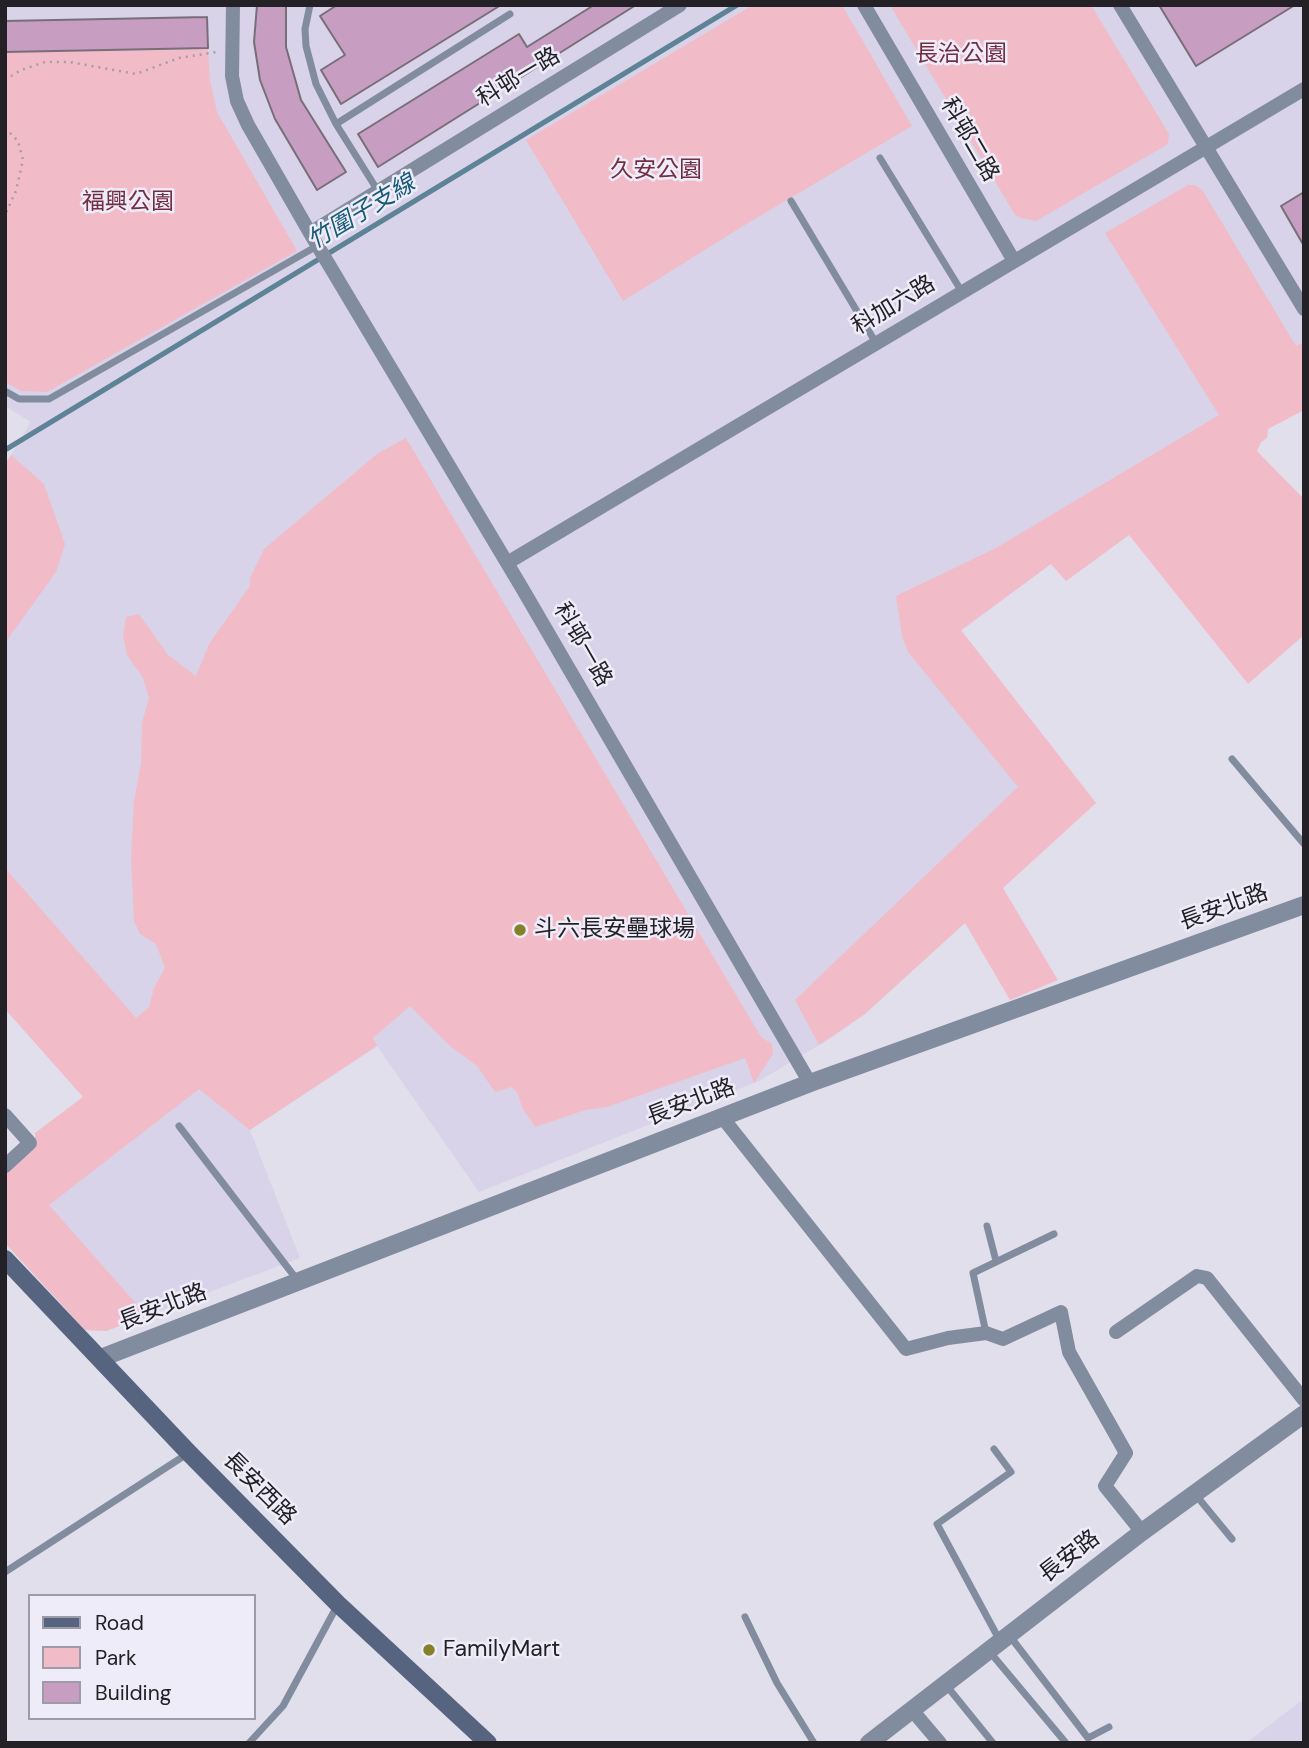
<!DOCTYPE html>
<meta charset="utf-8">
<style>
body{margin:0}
#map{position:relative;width:1309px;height:1748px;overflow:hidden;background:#e2dfec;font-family:"DM Sans",sans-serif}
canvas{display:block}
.frame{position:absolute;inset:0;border:7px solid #232126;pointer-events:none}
.legend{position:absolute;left:28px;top:1594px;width:228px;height:126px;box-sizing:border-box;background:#efecfa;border:2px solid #9d9ba5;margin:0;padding:9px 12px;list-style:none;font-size:21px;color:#232126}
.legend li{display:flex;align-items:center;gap:14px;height:35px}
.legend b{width:35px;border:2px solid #9d9ba5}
</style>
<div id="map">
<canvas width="1309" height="1748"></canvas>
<div class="frame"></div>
<ul class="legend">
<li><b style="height:9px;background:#56647f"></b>Road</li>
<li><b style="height:19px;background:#f1bcc7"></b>Park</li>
<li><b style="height:19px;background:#c79ec2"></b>Building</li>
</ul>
</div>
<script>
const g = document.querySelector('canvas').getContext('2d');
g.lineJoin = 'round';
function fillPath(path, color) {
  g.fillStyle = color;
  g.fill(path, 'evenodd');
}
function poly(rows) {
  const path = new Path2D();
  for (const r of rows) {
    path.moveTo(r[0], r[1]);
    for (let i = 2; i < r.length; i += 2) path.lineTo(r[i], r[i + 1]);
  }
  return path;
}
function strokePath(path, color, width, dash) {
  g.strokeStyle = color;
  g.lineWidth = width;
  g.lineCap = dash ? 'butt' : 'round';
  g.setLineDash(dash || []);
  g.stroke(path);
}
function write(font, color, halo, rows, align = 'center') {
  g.font = font + ' "DM Sans","Noto Sans TC",sans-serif';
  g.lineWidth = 5;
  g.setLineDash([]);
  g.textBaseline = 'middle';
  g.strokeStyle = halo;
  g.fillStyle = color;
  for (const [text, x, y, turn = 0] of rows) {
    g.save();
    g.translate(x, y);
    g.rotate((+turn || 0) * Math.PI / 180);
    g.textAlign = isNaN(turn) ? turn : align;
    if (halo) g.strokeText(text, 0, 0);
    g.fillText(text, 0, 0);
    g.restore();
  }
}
fillPath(poly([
 [5,5,1304,5,1304,410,1268,429,1267,438,1261,442,1257,451,1129,535,1066,581,1051,564,961,631,1096,803,865,1014,831,1038,759,1081,479,1192,377,1046,250,1130,300,1258,106,1331,85,1330,5,1243,5,1175,36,1147,35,1133,83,1097,5,1009,5,465,31,422,5,406],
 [1301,1701,1304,1704,1304,1743,1246,1743]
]), '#d8d3e8');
fillPath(poly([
 [753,5,842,5,912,126,743,226,623,301,526,140],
 [890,5,1091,5,1169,134,1168,144,1036,221,1021,218,1015,215],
 [208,49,210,81,217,112,297,251,47,392,21,391,5,382,5,52],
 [1188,185,1195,185,1203,191,1296,346,1304,342,1304,410,1268,429,1267,438,1261,442,1257,451,1304,499,1304,635,1248,684,1129,535,1066,581,1051,564,961,630,1096,803,1003,888,1058,980,1010,1000,965,923,865,1014,819,1045,795,1000,1018,787,908,652,902,636,896,596,996,548,1219,415,1105,233],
 [406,438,761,1037,772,1044,773,1054,754,1083,745,1058,607,1107,585,1110,535,1127,523,1109,517,1092,511,1087,495,1092,477,1066,450,1046,410,1006,373,1038,377,1046,250,1130,199,1089,49,1205,147,1316,106,1331,85,1330,5,1243,5,1175,36,1147,35,1133,83,1097,5,1009,5,868,136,1018,149,1007,154,988,165,968,156,944,140,934,134,921,131,857,134,800,141,764,142,723,149,698,143,678,127,655,123,635,126,617,139,614,168,655,196,676,209,644,250,586,250,578,264,549,377,454],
 [11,455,44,484,65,544,56,572,5,643,5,464]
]), '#f1bcc7');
strokePath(poly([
 [5,450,737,5]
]), '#5e8397', 5);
const building = poly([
 [257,5,286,5,286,47,301,100,346,172,317,190,275,119,260,80,254,42,257,5],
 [337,5,501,5,341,104,321,70,345,55,320,16,337,5],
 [594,5,636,5,378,167,358,134,519,34,527,47,594,5],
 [1159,5,1295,5,1196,66,1159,5],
 [207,17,208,48,5,52,5,21,207,17],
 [1304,192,1304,246,1281,206,1304,192]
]);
fillPath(building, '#c79ec2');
strokePath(building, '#786e77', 2);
strokePath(poly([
 [5,80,21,70,45,62,70,62,136,74,179,58,217,52],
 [5,128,18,141,23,160,16,191,5,215]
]), '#a09ea8', 2.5, [2, 5]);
strokePath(poly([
 [310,5,305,29,306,46,316,84,336,124,378,191],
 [336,124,510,14],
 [880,158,962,292],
 [791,201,876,343],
 [5,391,19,399,49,399,317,246],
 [1232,759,1304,844],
 [179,1126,298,1281],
 [987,1226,996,1261],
 [986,1333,973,1273,1054,1234],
 [994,1449,1011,1472,937,1524,1000,1641],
 [1195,1494,1232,1539],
 [5,1572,187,1454],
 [745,1617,777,1683,814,1743],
 [1009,1635,1088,1738,1109,1727],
 [989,1651,1066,1743],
 [946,1685,993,1743],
 [249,1743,283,1706,337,1606]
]), '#828c9f', 7);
strokePath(poly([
 [233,5,232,76,237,101,248,125,310,233,522,588,810,1083],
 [864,5,1014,261],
 [1120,5,1304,309],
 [310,233,680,5],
 [507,563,1304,89],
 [5,1115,30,1143,5,1166],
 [722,1117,906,1349,948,1338,986,1333,1003,1339,1061,1312,1069,1352,1126,1453,1105,1486,1142,1532],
 [1116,1332,1197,1276,1207,1278,1304,1400],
 [912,1710,940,1743]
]), '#828c9f', 14);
strokePath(poly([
 [101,1358,810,1083,1304,905],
 [869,1743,1142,1532,1304,1414]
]), '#828c9f', 18);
strokePath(poly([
 [5,1259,188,1452,338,1604,488,1743]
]), '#56647f', 18);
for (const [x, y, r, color] of [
 [520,930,7,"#858128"],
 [429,1650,7,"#858128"]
]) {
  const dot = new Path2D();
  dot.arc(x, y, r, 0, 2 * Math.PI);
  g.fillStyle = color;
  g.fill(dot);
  strokePath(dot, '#efecfa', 2.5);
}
write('23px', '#732f42', '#efecfa', [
 ["長治公園",961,55],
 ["久安公園",656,171],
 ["福興公園",128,203]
]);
write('23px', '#232126', '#efecfa', [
 ["科邨一路",519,78,-31],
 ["科邨二路",969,140,60],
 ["科加六路",894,306,-31],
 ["科邨一路",582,645,60],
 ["長安北路",1224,908,-20],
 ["長安北路",691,1103,-21],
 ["長安北路",163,1308,-21],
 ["長安西路",259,1489,45],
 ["長安路",1070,1557,-38]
]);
write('23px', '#232126', '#efecfa', [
 ["斗六長安壘球場",534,930],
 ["FamilyMart",443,1650]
], 'left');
write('italic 24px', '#155b75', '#efecfa', [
 ["竹圍子支線",362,213,-31]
]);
</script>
